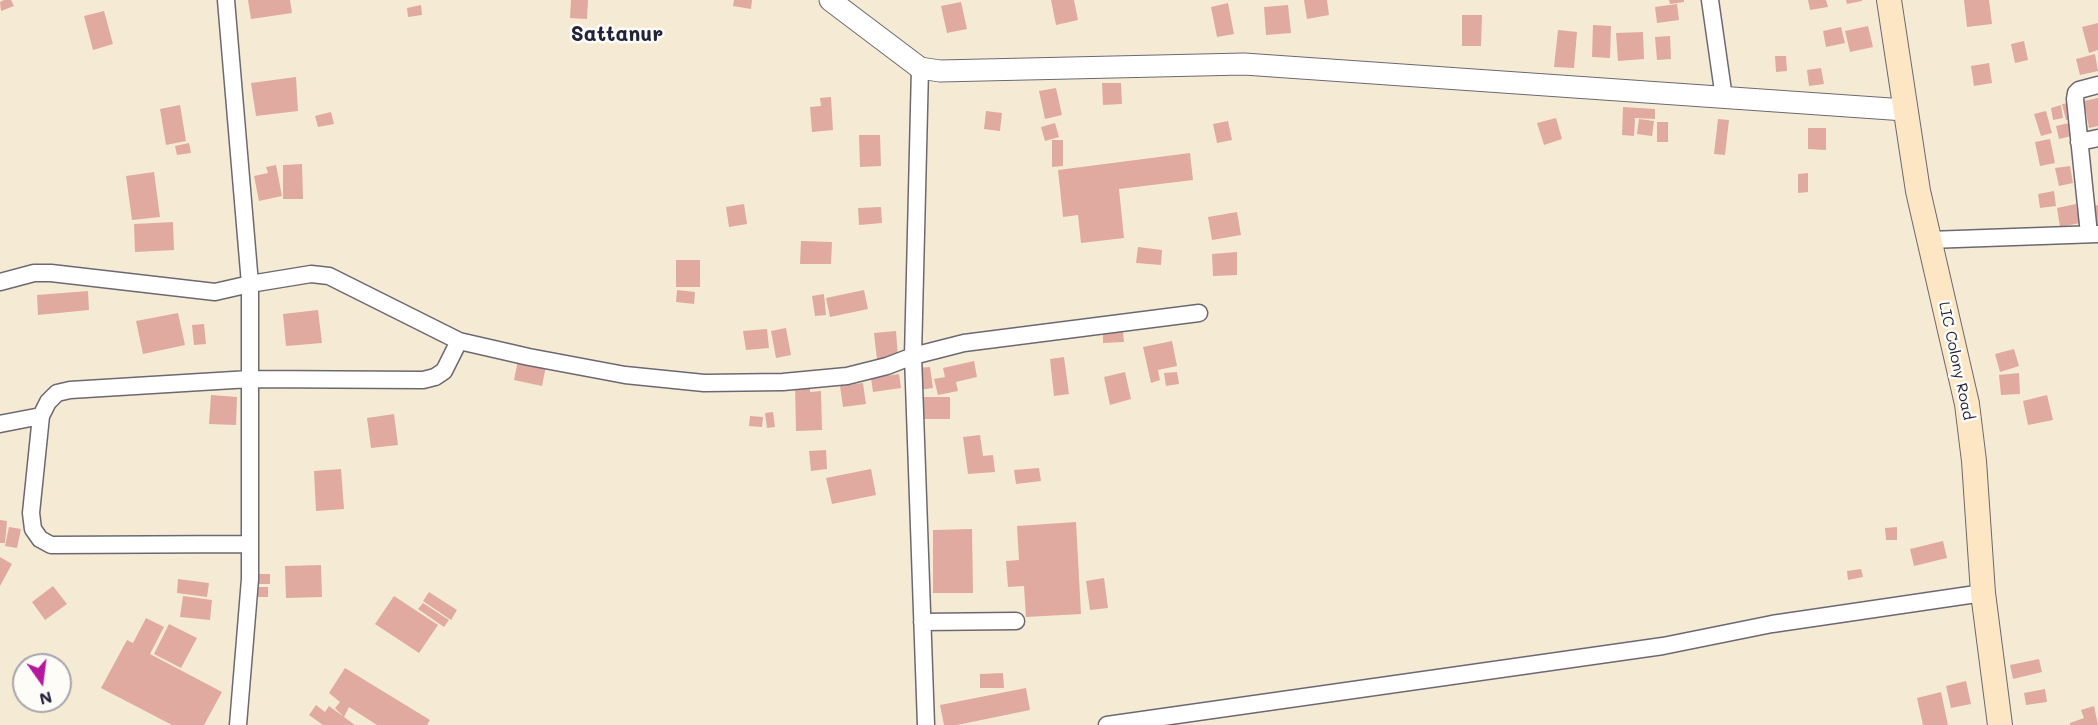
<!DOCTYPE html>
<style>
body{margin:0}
#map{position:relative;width:2098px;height:725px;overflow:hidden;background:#f5ebd5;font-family:Mali,sans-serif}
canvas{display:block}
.north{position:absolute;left:12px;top:653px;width:60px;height:60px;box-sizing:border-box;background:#fdfcf7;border:2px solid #a5a5ac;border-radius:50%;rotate:166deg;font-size:16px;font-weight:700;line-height:24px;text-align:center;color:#22223b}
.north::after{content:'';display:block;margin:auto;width:21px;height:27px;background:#b5179e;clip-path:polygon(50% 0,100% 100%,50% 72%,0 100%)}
</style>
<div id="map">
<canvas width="2098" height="725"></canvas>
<div class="north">N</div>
</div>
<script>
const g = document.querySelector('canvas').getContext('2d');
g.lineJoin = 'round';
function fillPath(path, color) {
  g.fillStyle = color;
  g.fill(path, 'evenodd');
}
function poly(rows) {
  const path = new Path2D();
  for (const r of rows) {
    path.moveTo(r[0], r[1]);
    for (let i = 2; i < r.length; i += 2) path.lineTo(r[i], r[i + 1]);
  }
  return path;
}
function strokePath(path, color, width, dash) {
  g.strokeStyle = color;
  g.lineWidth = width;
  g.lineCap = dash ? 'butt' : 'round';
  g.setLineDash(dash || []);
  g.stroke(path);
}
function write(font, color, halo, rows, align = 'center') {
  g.font = font + ' Mali,sans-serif';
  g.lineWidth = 5;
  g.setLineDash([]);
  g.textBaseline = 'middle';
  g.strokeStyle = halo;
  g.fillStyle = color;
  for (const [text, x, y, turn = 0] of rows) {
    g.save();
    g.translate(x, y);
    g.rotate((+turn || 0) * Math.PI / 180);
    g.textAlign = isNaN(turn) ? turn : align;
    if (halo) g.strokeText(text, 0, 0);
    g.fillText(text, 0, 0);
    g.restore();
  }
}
fillPath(poly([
 [4,0,11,0,14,6,1,11,0,2],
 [248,0,290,0,292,13,251,19],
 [571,0,588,0,587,19,570,18],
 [734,0,752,0,751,9,733,6],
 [1051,0,1074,0,1078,20,1056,25],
 [1304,0,1327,0,1329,15,1307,19],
 [1669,0,1684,0,1684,2,1670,4],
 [1808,0,1826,0,1828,7,1810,10],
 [1846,0,1862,0,1862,1,1847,4],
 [1964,0,1989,0,1992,24,1967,27],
 [961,2,967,29,947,33,941,6],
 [1228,3,1234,34,1217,37,1211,7],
 [1677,4,1679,20,1657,23,1655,7],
 [421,5,422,15,408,17,407,8],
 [1288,5,1291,33,1266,35,1264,7],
 [104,11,113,44,93,50,84,16],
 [1462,15,1482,15,1481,46,1462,46],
 [2098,23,2098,50,2089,53,2082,27],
 [1593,25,1611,26,1610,58,1592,57],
 [1868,26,1873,47,1850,52,1845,31],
 [1841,27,1845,43,1826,47,1823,31],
 [1558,30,1577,32,1574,68,1554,67],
 [1643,32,1644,59,1618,61,1616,33],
 [1670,36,1671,59,1657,60,1655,37],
 [2024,41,2028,60,2015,63,2011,44],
 [2095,54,2098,71,2080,75,2076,59],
 [1775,56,1786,56,1787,71,1776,72],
 [1989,63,1992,83,1974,86,1971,66],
 [1821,68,1824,84,1809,86,1807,70],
 [296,77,298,111,256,116,251,83],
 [1102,83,1121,83,1122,104,1103,105],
 [1056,88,1062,115,1045,119,1039,91],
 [831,97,833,130,812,132,810,107,821,106,820,98],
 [2098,98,2098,126,2089,128,2084,101],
 [2069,103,2074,118,2066,120,2062,104],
 [180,105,186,141,166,145,160,109],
 [2061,105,2063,118,2053,120,2051,108],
 [1623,107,1655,109,1655,119,1634,118,1635,119,1634,136,1622,135],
 [986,111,1002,113,1000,131,984,129],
 [2046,111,2052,133,2041,136,2034,114],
 [331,112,334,124,318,127,315,116],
 [1556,118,1562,139,1544,145,1537,123],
 [1639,119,1654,121,1652,136,1637,134],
 [1718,119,1729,120,1725,155,1714,154],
 [1228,121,1232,140,1217,143,1213,124],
 [1657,122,1668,122,1668,142,1657,142],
 [2073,122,2075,135,2059,139,2056,126],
 [1055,123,1059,137,1045,141,1041,127],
 [1808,128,1826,128,1826,150,1808,149],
 [859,135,880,135,881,166,860,167],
 [2050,139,2055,163,2040,166,2035,142],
 [1052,140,1063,140,1063,166,1052,167],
 [189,143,191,153,177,155,175,146],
 [1190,153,1193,180,1119,189,1124,238,1081,243,1078,215,1063,217,1058,170],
 [302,164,303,199,283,199,283,165],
 [276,165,282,196,259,201,254,176,268,173,266,167],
 [2070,166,2073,183,2059,186,2055,168],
 [154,172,160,217,132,220,126,176],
 [1808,173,1808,192,1798,193,1798,174],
 [2054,191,2056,206,2040,208,2038,194],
 [744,204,747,224,729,227,726,207],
 [2076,204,2080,223,2060,227,2057,208],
 [2098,205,2098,226,2097,226,2092,207],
 [881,207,882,223,859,225,858,208],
 [1237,212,1241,235,1212,240,1208,217],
 [173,222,174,250,135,252,134,224],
 [801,241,832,242,831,264,800,264],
 [1138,247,1162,250,1161,265,1136,263],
 [1237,252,1237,275,1213,276,1212,254],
 [676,260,700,260,700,287,676,287],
 [677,290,695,292,694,304,676,302],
 [864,290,868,309,830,317,826,298],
 [88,291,89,310,38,315,37,295],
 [824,294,826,315,815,316,812,296],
 [318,310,322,343,286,346,283,314],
 [178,313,185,345,143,354,136,321],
 [204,324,206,344,194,345,192,325],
 [786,328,791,355,776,358,771,331],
 [767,329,769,348,746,350,743,331],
 [896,331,898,358,877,360,874,333],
 [1123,332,1124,342,1103,343,1103,333],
 [1172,341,1177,366,1158,370,1160,380,1151,383,1143,347],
 [2014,349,2019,366,2000,372,1995,354],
 [1064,357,1069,394,1054,396,1050,359],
 [518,360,546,366,542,386,514,380],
 [974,361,977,377,956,382,958,391,938,395,934,379,945,377,943,368],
 [930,367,933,388,919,390,917,368],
 [1125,372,1131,399,1110,405,1104,377],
 [1177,372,1179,384,1166,386,1164,373],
 [2019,373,2020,394,2001,395,1999,375],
 [899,374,901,388,873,392,871,378],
 [795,382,810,382,810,392,821,391,822,430,796,431],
 [863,383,866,404,843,407,840,386],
 [211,395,237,397,236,425,209,424],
 [2047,395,2053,420,2028,425,2023,401],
 [922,397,950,397,950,419,922,419],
 [773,412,775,427,767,428,765,413],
 [394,414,398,445,371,448,367,418],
 [750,416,763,417,762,427,749,426],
 [980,435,983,456,993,455,995,472,968,474,963,437],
 [826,450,827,469,811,471,809,451],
 [1039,468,1041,481,1016,484,1014,470],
 [341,469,344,509,316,511,314,471],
 [871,469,876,495,832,504,826,478],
 [0,520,7,521,5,543,0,543],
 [1076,522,1081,614,1026,617,1024,586,1008,587,1006,561,1019,560,1017,526],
 [9,527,21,529,17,548,5,546],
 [1897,527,1897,540,1886,540,1885,528],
 [972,529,973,593,933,593,933,530],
 [1943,541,1947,558,1914,566,1910,549],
 [0,557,12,564,0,586],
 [321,565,322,597,286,598,285,566],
 [1861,569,1863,577,1848,580,1847,571],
 [254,574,270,574,270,584,254,584],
 [1104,578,1108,608,1090,610,1086,581],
 [178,579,209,583,207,597,177,593],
 [53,586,67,604,45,620,32,602],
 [252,587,268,587,268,597,252,597],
 [429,592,457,610,451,620,423,601],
 [183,596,212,600,210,620,180,617],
 [394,596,438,625,419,653,375,624],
 [423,603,449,620,444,627,418,609],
 [146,618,164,627,150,654,222,692,204,725,172,725,101,688,127,640,133,643],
 [169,624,197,638,181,668,154,654],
 [2039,659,2042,672,2013,679,2010,665],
 [345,668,430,720,427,725,377,725,349,707,344,717,335,708,340,702,329,693],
 [1003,673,1004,688,980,688,980,674],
 [1966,681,1971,704,1951,708,1946,686],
 [1026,688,1030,710,957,725,944,725,940,705],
 [2045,689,2047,702,2026,705,2024,693],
 [1941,692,1948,725,1923,725,1917,698],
 [316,705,325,712,329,706,355,725,323,725,309,715],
 [2094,706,2098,725,2070,725,2070,723,2084,718,2081,710]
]), '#e0aaa0');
const minor = poly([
 [226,0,250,284,250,579,238,725],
 [1710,0,1724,98],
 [920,68,913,356,926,725],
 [2079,142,2098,138],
 [2089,234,2075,99,2076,93,2079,90,2098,85],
 [1929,240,2098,234],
 [0,282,34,273,51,273,215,292,250,284,311,274,329,276,459,341,529,357,625,375,704,383,783,382,847,376,887,366,913,356,964,343,1199,313],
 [0,424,41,416],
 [250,544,51,545,40,539,33,529,31,513,41,416,48,402,57,393,70,390,250,379,423,380,435,377,444,371,459,341],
 [922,622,1016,621],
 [1107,725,1663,646,1772,624,1983,593]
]);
const tertiary = poly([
 [830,0,920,68,940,71,1244,64,1905,110]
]);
const secondary = poly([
 [1889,0,1918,191,1967,404,1974,461,1983,593,2000,725]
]);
strokePath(minor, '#6c6871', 19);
strokePath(tertiary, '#6c6871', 23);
strokePath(secondary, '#6c6871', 26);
strokePath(minor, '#fff', 16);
strokePath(tertiary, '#fff', 21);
strokePath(secondary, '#fce6c4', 24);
write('15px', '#22223b', '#fdfcf7', [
 ["LIC Colony Road",1956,361,78]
]);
write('bold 21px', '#22223b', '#fdfcf7', [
 ["Sattanur",617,35]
]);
</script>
